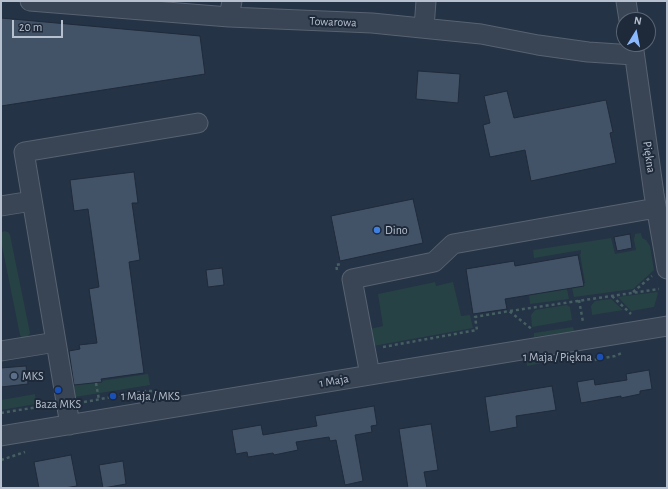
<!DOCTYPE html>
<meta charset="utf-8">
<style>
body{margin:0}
#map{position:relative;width:668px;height:489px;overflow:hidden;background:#243345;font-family:"Alegreya Sans",sans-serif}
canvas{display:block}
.frame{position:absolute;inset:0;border:2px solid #b7c0ce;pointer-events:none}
.north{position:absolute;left:616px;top:12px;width:40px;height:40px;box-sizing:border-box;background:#1e2939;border:1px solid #5b6575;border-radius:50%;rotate:10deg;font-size:11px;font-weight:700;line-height:16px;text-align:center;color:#b7c0ce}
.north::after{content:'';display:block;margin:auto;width:14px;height:18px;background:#8ab9ff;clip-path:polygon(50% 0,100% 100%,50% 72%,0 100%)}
.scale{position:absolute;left:12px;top:20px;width:51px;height:18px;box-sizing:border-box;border:2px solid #b7c0ce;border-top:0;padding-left:5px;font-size:12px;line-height:14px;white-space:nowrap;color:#b7c0ce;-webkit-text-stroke:3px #1e2939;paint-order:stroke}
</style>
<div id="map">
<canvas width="668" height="489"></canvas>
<div class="frame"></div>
<div class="north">N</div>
<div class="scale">20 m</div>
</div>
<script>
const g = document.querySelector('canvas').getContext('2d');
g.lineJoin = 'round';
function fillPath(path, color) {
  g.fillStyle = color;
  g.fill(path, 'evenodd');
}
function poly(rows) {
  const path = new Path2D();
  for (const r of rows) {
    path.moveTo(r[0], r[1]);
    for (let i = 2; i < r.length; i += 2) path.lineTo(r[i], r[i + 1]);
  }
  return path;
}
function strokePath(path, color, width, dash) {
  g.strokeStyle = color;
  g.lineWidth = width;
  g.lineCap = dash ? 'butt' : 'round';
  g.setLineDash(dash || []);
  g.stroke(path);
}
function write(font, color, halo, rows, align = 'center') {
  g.font = font + ' "Alegreya Sans",sans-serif';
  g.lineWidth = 4;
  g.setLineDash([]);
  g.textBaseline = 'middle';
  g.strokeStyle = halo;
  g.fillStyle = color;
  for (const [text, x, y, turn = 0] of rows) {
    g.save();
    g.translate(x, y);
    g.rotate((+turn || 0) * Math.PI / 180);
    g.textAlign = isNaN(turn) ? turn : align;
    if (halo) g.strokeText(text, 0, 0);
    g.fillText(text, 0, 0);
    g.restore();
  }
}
fillPath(poly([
 [4,231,8,232,10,235,30,333,26,339,22,338,20,335,1,241,1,233],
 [641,233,642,238,646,240,650,246,654,270,633,289,574,297,572,288,583,286,583,284,585,283,580,254,581,254,581,250,534,258,533,250,611,238,615,254,636,250,634,240,635,234],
 [435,282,436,286,453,282,461,316,470,315,473,328,373,346,370,329,383,326,378,294],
 [567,289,569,299,530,304,529,295],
 [657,292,658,293,654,307,631,311,618,297],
 [611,299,623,310,592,315,591,306,595,301],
 [567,305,570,307,572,320,532,327,531,315,535,310],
 [573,327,574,331,534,337,534,333],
 [548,356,568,358,527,366,526,360],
 [148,374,150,385,75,397,73,385],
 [35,394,36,404,1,410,1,400]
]), '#274245');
const building = poly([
 [1,18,200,36,205,74,1,106,1,18],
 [418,71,460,74,458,103,416,99,418,71],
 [507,91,514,118,606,100,613,132,610,133,616,163,531,181,525,150,490,157,483,125,490,123,484,96,507,91],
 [134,172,138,203,132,203,140,260,129,262,144,373,101,379,102,382,74,385,69,351,80,349,79,345,97,343,89,289,99,287,88,209,74,211,70,180,134,172],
 [413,199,423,243,340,261,331,216,413,199],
 [630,234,632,248,617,251,614,237,630,234],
 [578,255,584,286,505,299,507,309,473,314,466,269,514,261,515,266,578,255],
 [222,268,224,285,208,287,206,270,222,268],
 [26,366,28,384,1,387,1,368,26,366],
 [649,370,652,389,640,391,640,394,621,398,621,396,581,403,577,382,594,379,595,385,627,380,626,374,649,370],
 [552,386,556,410,516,416,517,427,490,432,485,397,552,386],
 [374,406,377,425,371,426,372,432,355,435,363,481,345,485,336,440,330,441,329,437,296,442,298,450,274,455,273,453,248,457,247,452,236,454,232,430,261,425,263,435,317,426,315,416,374,406],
 [431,424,438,470,424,472,427,488,408,488,399,429,431,424],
 [71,455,77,486,64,488,39,488,34,462,71,455],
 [123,461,126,484,103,488,99,465,123,461]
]);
fillPath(building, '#435367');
strokePath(building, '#202b3b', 1);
const minor = poly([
 [30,1,229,17,372,23,481,34,538,45,588,52,634,55],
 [626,1,629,20],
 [229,17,232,1],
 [424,28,426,1],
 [633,44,654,194,667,269],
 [1,206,32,201],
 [1,351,56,342],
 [370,375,352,279,434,262,453,244,656,208],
 [70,425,24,152,198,123],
 [1,436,667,326]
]);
strokePath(minor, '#586271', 21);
strokePath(poly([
 [337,270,336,265,341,264],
 [633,292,652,276],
 [612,296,631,314],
 [579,300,583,322],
 [510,311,659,289],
 [383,347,477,330,475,317,509,311,533,330],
 [571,361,582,362,615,356,622,353],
 [96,383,99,400],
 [84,402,146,391,152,391],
 [1,413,50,405],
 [1,460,25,452]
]), '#455f62', 2.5, [3, 3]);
strokePath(minor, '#394554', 19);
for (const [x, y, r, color] of [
 [377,230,4,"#3f7fe0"],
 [600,357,4,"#1a4fb4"],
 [14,376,4,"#5c6f8a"],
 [58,390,4,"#1a4fb4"],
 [113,396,4,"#1a4fb4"]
]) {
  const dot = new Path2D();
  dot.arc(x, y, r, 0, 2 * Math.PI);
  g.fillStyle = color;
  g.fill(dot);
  strokePath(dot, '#1e2939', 1.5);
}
write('12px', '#b7c0ce', '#1e2939', [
 ["Towarowa",333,22,2],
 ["Piękna",649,157,82],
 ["1 Maja",334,381,-10]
]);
write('12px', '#b7c0ce', '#1e2939', [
 ["Dino",385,230],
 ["1 Maja / Piękna",592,357,"right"],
 ["MKS",22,376],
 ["1 Maja / MKS",121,396],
 ["Baza MKS",58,404,"center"]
], 'left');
</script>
